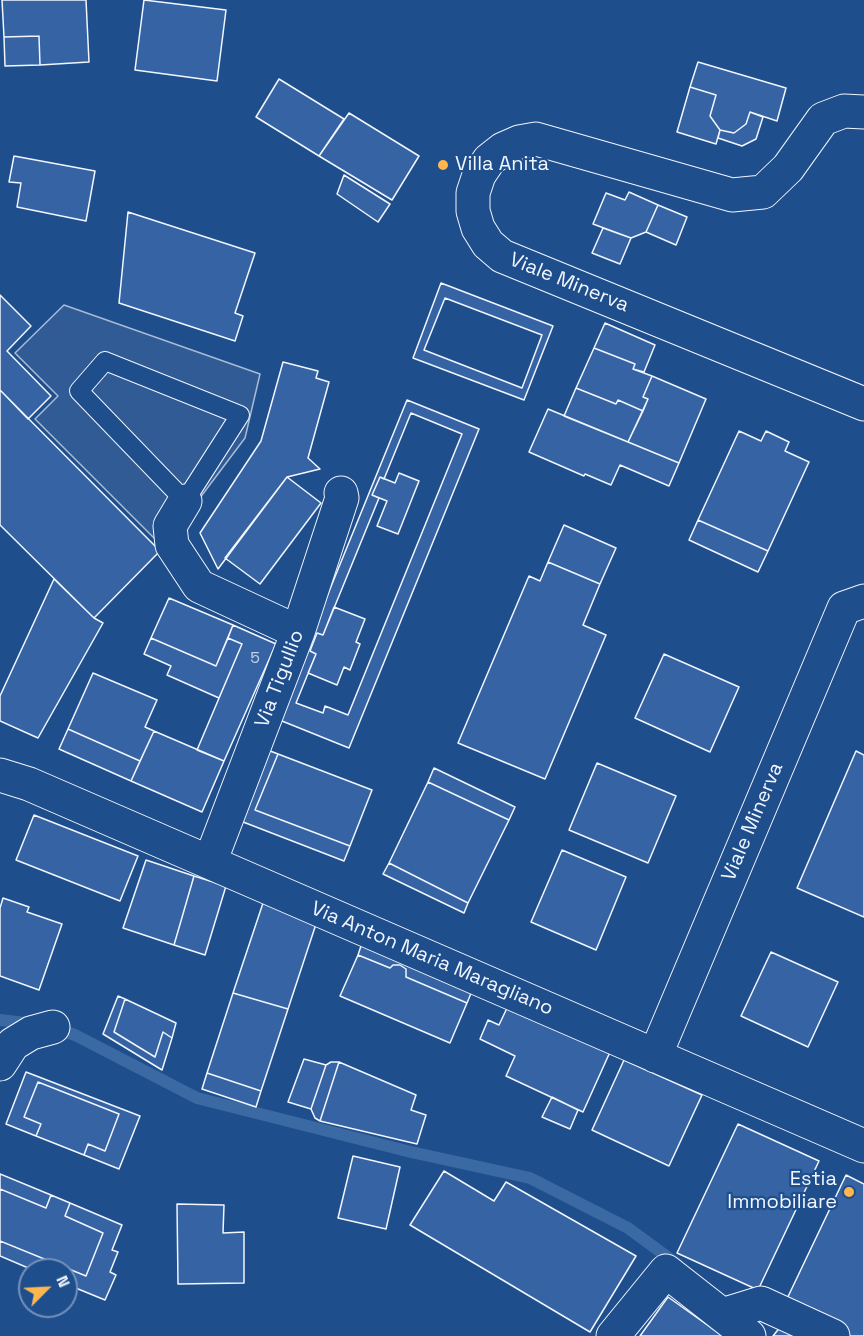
<!DOCTYPE html>
<style>
body{margin:0}
#map{position:relative;width:864px;height:1336px;overflow:hidden;background:#1f4e8c;font-family:"Space Grotesk",sans-serif}
canvas{display:block}
.north{position:absolute;left:18px;top:1258px;width:60px;height:60px;box-sizing:border-box;background:#1f4e8c;border:2px solid #7391ba;border-radius:50%;rotate:66deg;font-size:16px;font-weight:700;line-height:24px;text-align:center;color:#f2f6ff}
.north::after{content:'';display:block;margin:auto;width:21px;height:27px;background:#ffb74d;clip-path:polygon(50% 0,100% 100%,50% 72%,0 100%)}
</style>
<div id="map">
<canvas width="864" height="1336"></canvas>
<div class="north">N</div>
</div>
<script>
const g = document.querySelector('canvas').getContext('2d');
g.lineJoin = 'round';
function fillPath(path, color) {
  g.fillStyle = color;
  g.fill(path, 'evenodd');
}
function poly(rows) {
  const path = new Path2D();
  for (const r of rows) {
    path.moveTo(r[0], r[1]);
    for (let i = 2; i < r.length; i += 2) path.lineTo(r[i], r[i + 1]);
  }
  return path;
}
function strokePath(path, color, width, dash) {
  g.strokeStyle = color;
  g.lineWidth = width;
  g.lineCap = dash ? 'butt' : 'round';
  g.setLineDash(dash || []);
  g.stroke(path);
}
function write(font, color, halo, rows, align = 'center') {
  g.font = font + ' "Space Grotesk",sans-serif';
  g.lineWidth = 4.5;
  g.setLineDash([]);
  g.textBaseline = 'middle';
  g.strokeStyle = halo;
  g.fillStyle = color;
  for (const [text, x, y, turn = 0] of rows) {
    g.save();
    g.translate(x, y);
    g.rotate((+turn || 0) * Math.PI / 180);
    g.textAlign = isNaN(turn) ? turn : align;
    if (halo) g.strokeText(text, 0, 0);
    g.fillText(text, 0, 0);
    g.restore();
  }
}
const parking = poly([
 [64,305,260,374,245,438,163,547,35,419,58,396,15,353,64,305]
]);
fillPath(parking, '#305b95');
strokePath(parking, '#a8bbd7', 1.5);
strokePath(poly([
 [0,1020,34,1024],
 [54,1028,75,1035,197,1098,411,1152,530,1178,628,1228,677,1264]
]), '#3b69a3', 12);
const building = poly([
 [2,0,86,0,89,62,40,65,39,36,4,37,2,0],
 [144,0,226,10,217,81,135,70,144,0],
 [39,36,40,65,5,66,4,37,39,36],
 [698,62,786,88,777,121,750,112,746,124,734,133,720,130,710,116,716,95,690,87,698,62],
 [279,79,344,119,319,156,256,117,279,79],
 [690,87,716,95,710,116,720,130,716,144,677,132,690,87],
 [750,112,763,117,756,139,742,146,718,138,720,130,734,133,746,124,750,112],
 [349,113,419,156,392,200,319,156,349,113],
 [14,156,95,171,86,221,17,207,21,183,9,182,14,156],
 [344,175,390,204,378,222,337,194,344,175],
 [629,192,658,205,646,232,631,238,593,224,606,193,625,200,629,192],
 [658,205,687,217,676,245,646,232,658,205],
 [128,212,255,253,235,313,243,316,235,341,119,303,128,212],
 [603,228,631,238,620,264,592,253,603,228],
 [441,283,553,326,524,400,413,358,441,283],
 [0,295,31,326,7,351,51,396,28,419,0,390,0,295],
 [445,298,542,335,522,388,424,350,445,298],
 [605,323,655,345,644,372,633,369,635,364,594,348,605,323],
 [594,348,635,364,633,369,652,376,643,397,648,399,643,411,618,400,616,404,576,388,594,348],
 [283,362,318,371,316,378,329,382,308,458,320,469,287,477,218,569,200,533,261,441,283,362],
 [652,376,706,399,679,463,628,442,648,399,643,397,652,376],
 [576,388,616,404,618,400,643,411,628,442,564,416,576,388],
 [0,390,160,551,94,618,0,525,0,390],
 [407,400,479,429,349,748,277,719,407,400],
 [548,409,679,463,669,486,620,465,611,485,585,474,584,476,529,452,548,409],
 [411,413,462,434,348,715,325,706,323,713,296,703,316,654,310,651,317,633,323,635,379,498,372,495,380,477,384,479,411,413],
 [739,431,761,441,766,431,789,442,785,451,809,462,768,551,698,520,739,431],
 [399,473,419,481,398,534,377,526,387,501,372,495,380,477,395,483,399,473],
 [287,477,321,503,260,584,225,558,287,477],
 [698,520,768,551,758,572,689,540,698,520],
 [564,525,616,548,600,584,548,562,564,525],
 [548,562,600,584,583,625,606,635,545,779,458,743,529,576,540,581,548,562],
 [54,579,94,618,103,623,38,738,0,721,0,696,54,579],
 [169,598,233,625,216,666,151,638,169,598],
 [334,607,365,619,356,642,360,644,350,670,344,667,337,685,308,673,316,654,310,651,317,633,323,635,334,607],
 [233,625,276,644,224,761,197,750,242,644,228,638,233,625],
 [151,638,216,666,228,638,242,644,219,698,167,675,171,666,144,654,151,638],
 [664,654,739,687,710,752,635,718,664,654],
 [93,673,157,700,145,727,154,731,140,761,68,729,93,673],
 [68,729,140,761,131,781,59,749,68,729],
 [154,731,224,761,202,812,131,781,154,731],
 [265,749,278,754,255,810,350,846,344,861,238,820,265,749],
 [856,751,864,755,864,917,797,888,856,751],
 [278,754,372,790,350,846,255,810,278,754],
 [597,763,676,796,648,863,569,830,597,763],
 [434,768,515,807,509,820,428,782,434,768],
 [428,782,509,820,468,903,389,863,428,782],
 [34,815,138,856,120,901,16,860,34,815],
 [562,850,626,877,596,950,531,922,562,850],
 [146,860,194,876,174,945,123,928,146,860],
 [389,863,468,903,464,913,383,874,389,863],
 [194,876,226,886,205,955,174,945,194,876],
 [3,898,29,907,27,912,62,924,39,990,0,976,0,908,3,898],
 [264,900,317,921,288,1009,233,993,264,900],
 [362,943,472,991,467,1003,406,977,406,969,400,965,393,965,390,968,358,955,362,943],
 [771,952,838,982,808,1047,741,1016,771,952],
 [358,955,390,968,393,965,400,965,406,969,406,977,467,1003,450,1043,340,996,358,955],
 [233,993,288,1009,261,1091,207,1073,233,993],
 [118,996,125,999,114,1032,155,1057,163,1032,172,1038,162,1070,103,1034,118,996],
 [125,999,176,1023,172,1038,163,1032,155,1057,114,1032,125,999],
 [507,1008,610,1052,583,1112,506,1076,515,1056,480,1039,488,1020,499,1025,507,1008],
 [304,1059,326,1065,311,1109,288,1102,304,1059],
 [624,1060,702,1095,669,1166,592,1130,624,1060],
 [331,1062,339,1062,320,1121,315,1118,311,1109,326,1065,331,1062],
 [339,1062,416,1095,411,1110,426,1115,417,1144,320,1121,339,1062],
 [26,1072,140,1116,119,1169,84,1155,88,1144,105,1151,119,1114,38,1082,24,1117,41,1124,36,1136,6,1124,26,1072],
 [207,1073,261,1091,256,1107,202,1089,207,1073],
 [38,1082,119,1114,105,1151,88,1144,84,1155,36,1136,41,1124,24,1117,38,1082],
 [552,1097,578,1110,570,1129,542,1117,552,1097],
 [738,1124,819,1161,758,1290,677,1253,738,1124],
 [353,1156,400,1167,386,1229,338,1218,353,1156],
 [444,1171,494,1201,506,1182,636,1256,590,1332,410,1225,444,1171],
 [0,1174,51,1195,46,1208,0,1189,0,1174],
 [846,1175,864,1184,864,1336,849,1336,784,1305,846,1175],
 [0,1189,46,1208,51,1195,70,1203,65,1216,103,1233,86,1276,0,1241,0,1189],
 [70,1203,122,1225,112,1250,118,1252,110,1272,116,1275,105,1300,66,1284,66,1270,33,1270,0,1256,0,1241,86,1276,103,1233,65,1216,70,1203],
 [177,1204,224,1205,223,1233,244,1232,244,1283,178,1284,177,1204],
 [668,1297,723,1336,640,1336,668,1297],
 [785,1321,812,1336,773,1336,785,1321]
]);
fillPath(building, '#3563a3');
strokePath(building, '#f2f6ff', 1.5);
const lane = poly([
 [105,361,240,415,185,501,79,391,105,361]
]);
const street = poly([
 [864,112,844,111,823,119,788,168,763,192,732,195,536,139,519,142,503,149,489,160,479,175,473,193,473,211,478,228,488,244,502,256,864,404],
 [185,501,170,526,172,545,199,586,298,632],
 [0,775,29,784,864,1146],
 [210,862,298,632,342,498,341,493],
 [655,1056,844,608,864,601],
 [0,1064,13,1044,31,1033,53,1027],
 [722,1315,761,1303,833,1336],
 [613,1336,666,1271,749,1336]
]);
strokePath(lane, '#f2f6ff', 20);
strokePath(street, '#f2f6ff', 35);
strokePath(lane, '#1f4e8c', 18);
strokePath(street, '#1f4e8c', 33);
for (const [x, y, r, color] of [
 [443,165,6,"#ffb74d"],
 [849,1192,6,"#ffb74d"]
]) {
  const dot = new Path2D();
  dot.arc(x, y, r, 0, 2 * Math.PI);
  g.fillStyle = color;
  g.fill(dot);
  strokePath(dot, '#1f4e8c', 2);
}
write('16px', '#c3d1e8', null, [
 ["5",255,659]
]);
write('20px', '#f2f6ff', '#1f4e8c', [
 ["Villa Anita",455,165],
 ["Estia",837,1180,"right"],
 ["Immobiliare",837,1203,"right"]
], 'left');
write('20px', '#f2f6ff', '#1f4e8c', [
 ["Viale Minerva",569,283,22],
 ["Via Tigullio",280,679,-69],
 ["Viale Minerva",753,822,-67],
 ["Via Anton Maria Maragliano",432,959,23]
]);
</script>
